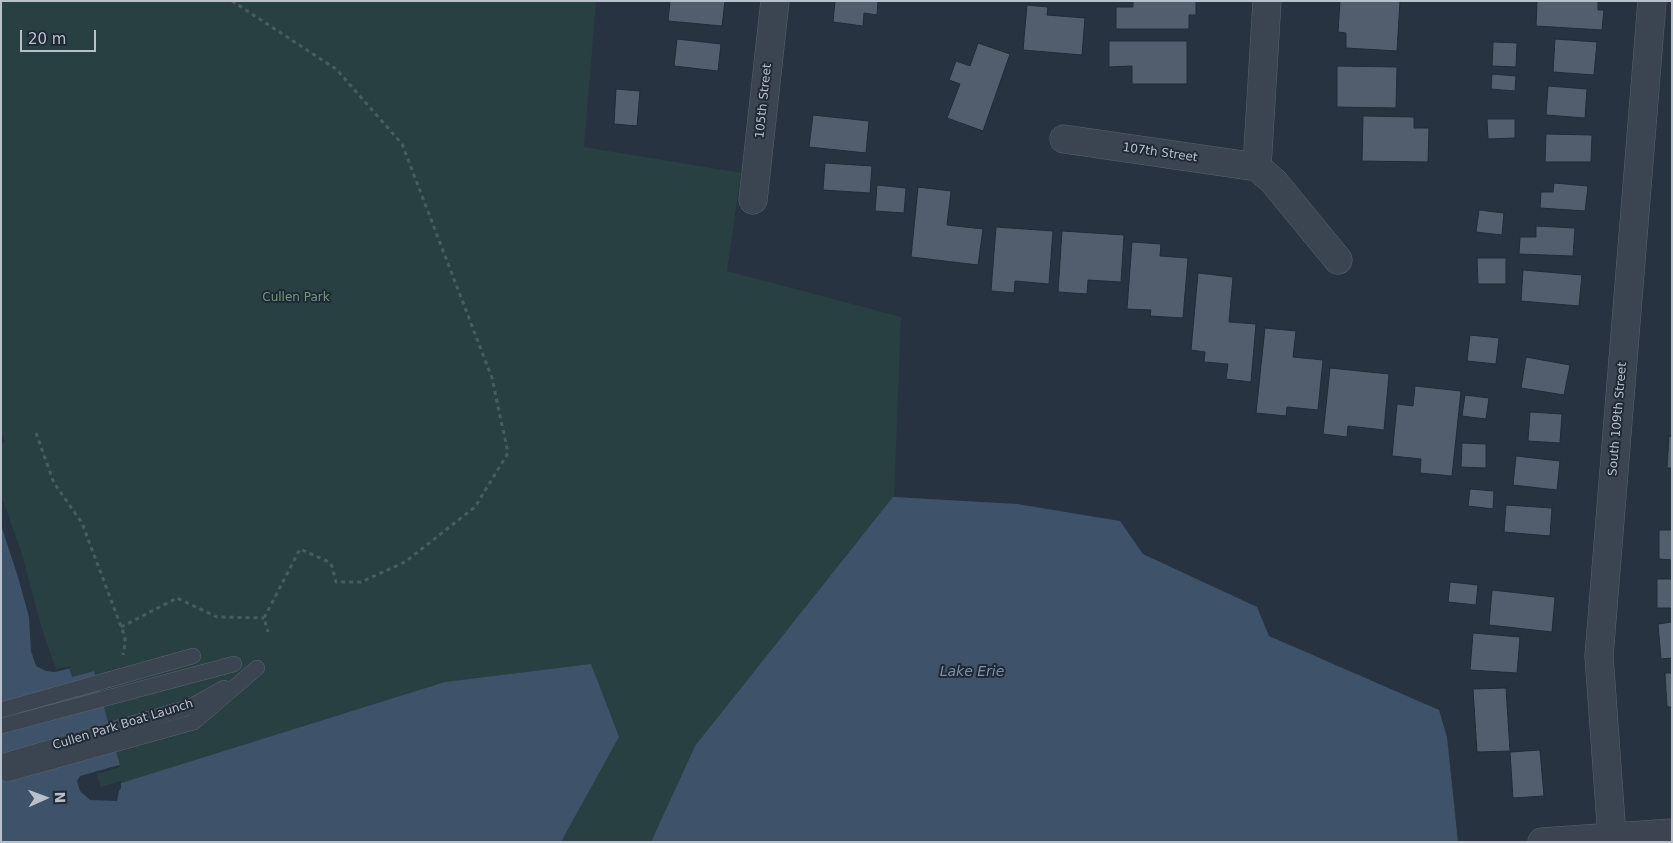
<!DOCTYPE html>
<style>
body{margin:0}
#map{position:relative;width:1673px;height:843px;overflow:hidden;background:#273341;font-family:"DejaVu Sans",sans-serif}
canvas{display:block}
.frame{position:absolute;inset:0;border:2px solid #b8c0cb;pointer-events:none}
.north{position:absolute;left:20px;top:773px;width:50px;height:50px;-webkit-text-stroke:4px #202a36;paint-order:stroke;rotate:88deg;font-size:14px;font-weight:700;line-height:20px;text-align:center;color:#b8c0cb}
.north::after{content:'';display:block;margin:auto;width:18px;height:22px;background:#b8c0cb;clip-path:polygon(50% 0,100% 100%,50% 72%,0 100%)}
.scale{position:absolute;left:20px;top:30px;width:76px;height:22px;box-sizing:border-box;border:2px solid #b8c0cb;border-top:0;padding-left:6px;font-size:15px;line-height:18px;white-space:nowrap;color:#b8c0cb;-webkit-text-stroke:4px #202a36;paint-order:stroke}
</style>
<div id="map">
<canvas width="1673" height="843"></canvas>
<div class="frame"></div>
<div class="north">N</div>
<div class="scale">20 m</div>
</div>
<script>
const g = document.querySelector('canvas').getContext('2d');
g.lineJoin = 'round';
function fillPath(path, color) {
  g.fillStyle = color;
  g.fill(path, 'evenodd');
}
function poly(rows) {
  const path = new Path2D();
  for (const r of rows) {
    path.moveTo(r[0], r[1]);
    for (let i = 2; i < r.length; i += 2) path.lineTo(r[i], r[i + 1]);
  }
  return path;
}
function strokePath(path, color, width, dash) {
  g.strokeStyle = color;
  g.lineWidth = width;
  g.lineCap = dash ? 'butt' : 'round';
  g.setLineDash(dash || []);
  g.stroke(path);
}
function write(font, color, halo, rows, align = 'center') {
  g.font = font + ' "DejaVu Sans",sans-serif';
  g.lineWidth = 4;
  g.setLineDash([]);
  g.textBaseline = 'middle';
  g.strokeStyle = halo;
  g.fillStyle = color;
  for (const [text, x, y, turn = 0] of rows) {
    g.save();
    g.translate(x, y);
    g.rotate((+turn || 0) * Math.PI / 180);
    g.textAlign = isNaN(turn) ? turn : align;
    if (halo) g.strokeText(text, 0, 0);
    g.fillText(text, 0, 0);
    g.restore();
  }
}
fillPath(poly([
 [1,1,596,1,584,147,741,173,727,271,901,317,894,497,1017,504,1120,521,695,746,651,842,561,842,619,737,125,782,99,790,94,772,120,764,94,671,72,677,69,669,54,672,1,504,1,444,5,442,1,430]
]), '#294042');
fillPath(poly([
 [893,497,1017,504,1120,521,1143,554,1257,607,1269,636,1439,710,1447,737,1458,842,651,842,695,746],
 [1,504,54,672,69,668,72,677,94,671,120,765,94,772,99,790,445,682,591,664,619,737,561,842,1,842]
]), '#3e5269');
fillPath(poly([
 [1,501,4,503,22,554,42,629,56,669,69,666,72,668,54,672,46,671,36,666,31,651,29,617,18,577,1,525],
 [120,765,120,767,97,774,101,787,121,781,121,788,119,791,117,801,90,800,80,791,77,781,80,776]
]), '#273341');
const building = poly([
 [670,1,725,1,722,26,668,21,670,1],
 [835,1,878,1,877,15,864,13,863,26,833,22,835,1],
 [1133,1,1196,1,1196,15,1189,15,1189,29,1116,29,1116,7,1133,7,1133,1],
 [1340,1,1400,1,1397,51,1346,48,1346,33,1338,32,1340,1],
 [1537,1,1598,1,1598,10,1604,10,1602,30,1536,26,1537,1],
 [1027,5,1048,7,1047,15,1085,18,1082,55,1023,50,1027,5],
 [677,39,721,44,718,71,674,66,677,39],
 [1555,39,1597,42,1594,75,1553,72,1555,39],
 [1109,41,1187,41,1187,84,1132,84,1132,66,1109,67,1109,41],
 [1493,42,1517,43,1516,67,1492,66,1493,42],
 [978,43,1010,54,983,131,947,118,960,84,949,80,956,61,970,66,978,43],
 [1337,66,1397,67,1396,108,1337,107,1337,66],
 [1492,74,1516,76,1515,91,1491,89,1492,74],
 [1548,86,1587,89,1585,118,1546,115,1548,86],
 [616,89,640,91,637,126,614,124,616,89],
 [813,115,869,121,866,153,809,147,813,115],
 [1363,116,1414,117,1414,128,1429,128,1428,162,1362,161,1363,116],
 [1487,119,1515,119,1515,138,1488,139,1487,119],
 [1546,134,1592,135,1591,162,1545,162,1546,134],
 [825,163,872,166,870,193,823,190,825,163],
 [1554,183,1588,186,1585,211,1540,208,1541,192,1553,192,1554,183],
 [877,185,906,188,904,213,875,211,877,185],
 [918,187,951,191,947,225,983,229,978,265,911,257,918,187],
 [1479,210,1504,213,1502,235,1476,232,1479,210],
 [1536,226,1575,228,1573,256,1519,254,1520,237,1536,237,1536,226],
 [996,227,1053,231,1049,284,1015,281,1014,293,991,291,996,227],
 [1062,231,1124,235,1121,282,1088,280,1087,294,1058,292,1062,231],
 [1132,242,1161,244,1160,256,1188,258,1183,318,1150,316,1151,310,1127,309,1132,242],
 [1477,258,1506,258,1506,284,1478,284,1477,258],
 [1523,270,1582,275,1579,306,1521,301,1523,270],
 [1198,273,1233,277,1229,322,1256,324,1251,382,1226,379,1228,364,1204,362,1205,352,1191,350,1198,273],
 [1265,328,1296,331,1293,357,1323,360,1318,410,1287,407,1286,416,1256,413,1265,328],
 [1470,335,1499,338,1496,364,1467,361,1470,335],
 [1526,357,1570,365,1564,395,1521,388,1526,357],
 [1330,368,1389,374,1384,430,1348,426,1347,437,1323,434,1330,368],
 [1415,386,1461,391,1452,476,1420,473,1421,459,1392,456,1397,404,1413,406,1415,386],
 [1465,395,1489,398,1486,419,1462,416,1465,395],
 [1530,412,1562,414,1560,443,1528,441,1530,412],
 [1669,436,1672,437,1672,468,1667,468,1669,436],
 [1462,443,1486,444,1486,468,1461,467,1462,443],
 [1516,456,1560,461,1557,490,1513,485,1516,456],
 [1470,489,1494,491,1493,509,1468,506,1470,489],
 [1506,505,1552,508,1550,536,1504,532,1506,505],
 [1659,530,1672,530,1672,560,1659,559,1659,530],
 [1657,579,1672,579,1672,608,1657,608,1657,579],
 [1450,582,1478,585,1476,605,1448,602,1450,582],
 [1492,590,1555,597,1552,632,1489,625,1492,590],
 [1672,622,1672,658,1661,659,1658,624,1672,622],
 [1473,633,1520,637,1517,673,1470,670,1473,633],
 [1665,673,1672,673,1672,707,1667,707,1665,673],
 [1506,688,1510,751,1477,752,1473,689,1506,688],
 [1540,750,1544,796,1513,798,1510,752,1540,750]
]);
fillPath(building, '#525e6e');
strokePath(building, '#222c38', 1);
const lane = poly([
 [1,710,193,656],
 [1,726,234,664],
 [4,761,190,707,224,688],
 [7,774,194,722,257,668]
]);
const street = poly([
 [1064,139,1257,167,1274,182,1338,260],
 [1257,167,1267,1],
 [753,200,775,1],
 [1612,837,1599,656,1652,1],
 [1542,842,1672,833]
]);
strokePath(lane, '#59636e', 16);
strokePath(street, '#59636e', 29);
strokePath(poly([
 [232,1,336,69,402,144,492,378,508,453,475,507,405,562,361,582,336,582,332,566,329,562,300,549,264,618,268,632],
 [36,433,54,483,82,523,125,637,125,644,123,655],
 [121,627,177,598,217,617,264,618]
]), '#475d5f', 3, [4, 4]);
strokePath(lane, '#3b4551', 15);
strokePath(street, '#3b4551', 28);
write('12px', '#b8c0cb', '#202a36', [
 ["105th Street",764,101,-84],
 ["107th Street",1160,153,8],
 ["South 109th Street",1618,419,-85],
 ["Cullen Park Boat Launch",123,725,-17]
]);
write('12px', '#709b78', '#202a36', [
 ["Cullen Park",296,298]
]);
write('italic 14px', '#7a92ad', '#202a36', [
 ["Lake Erie",972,672]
]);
</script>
